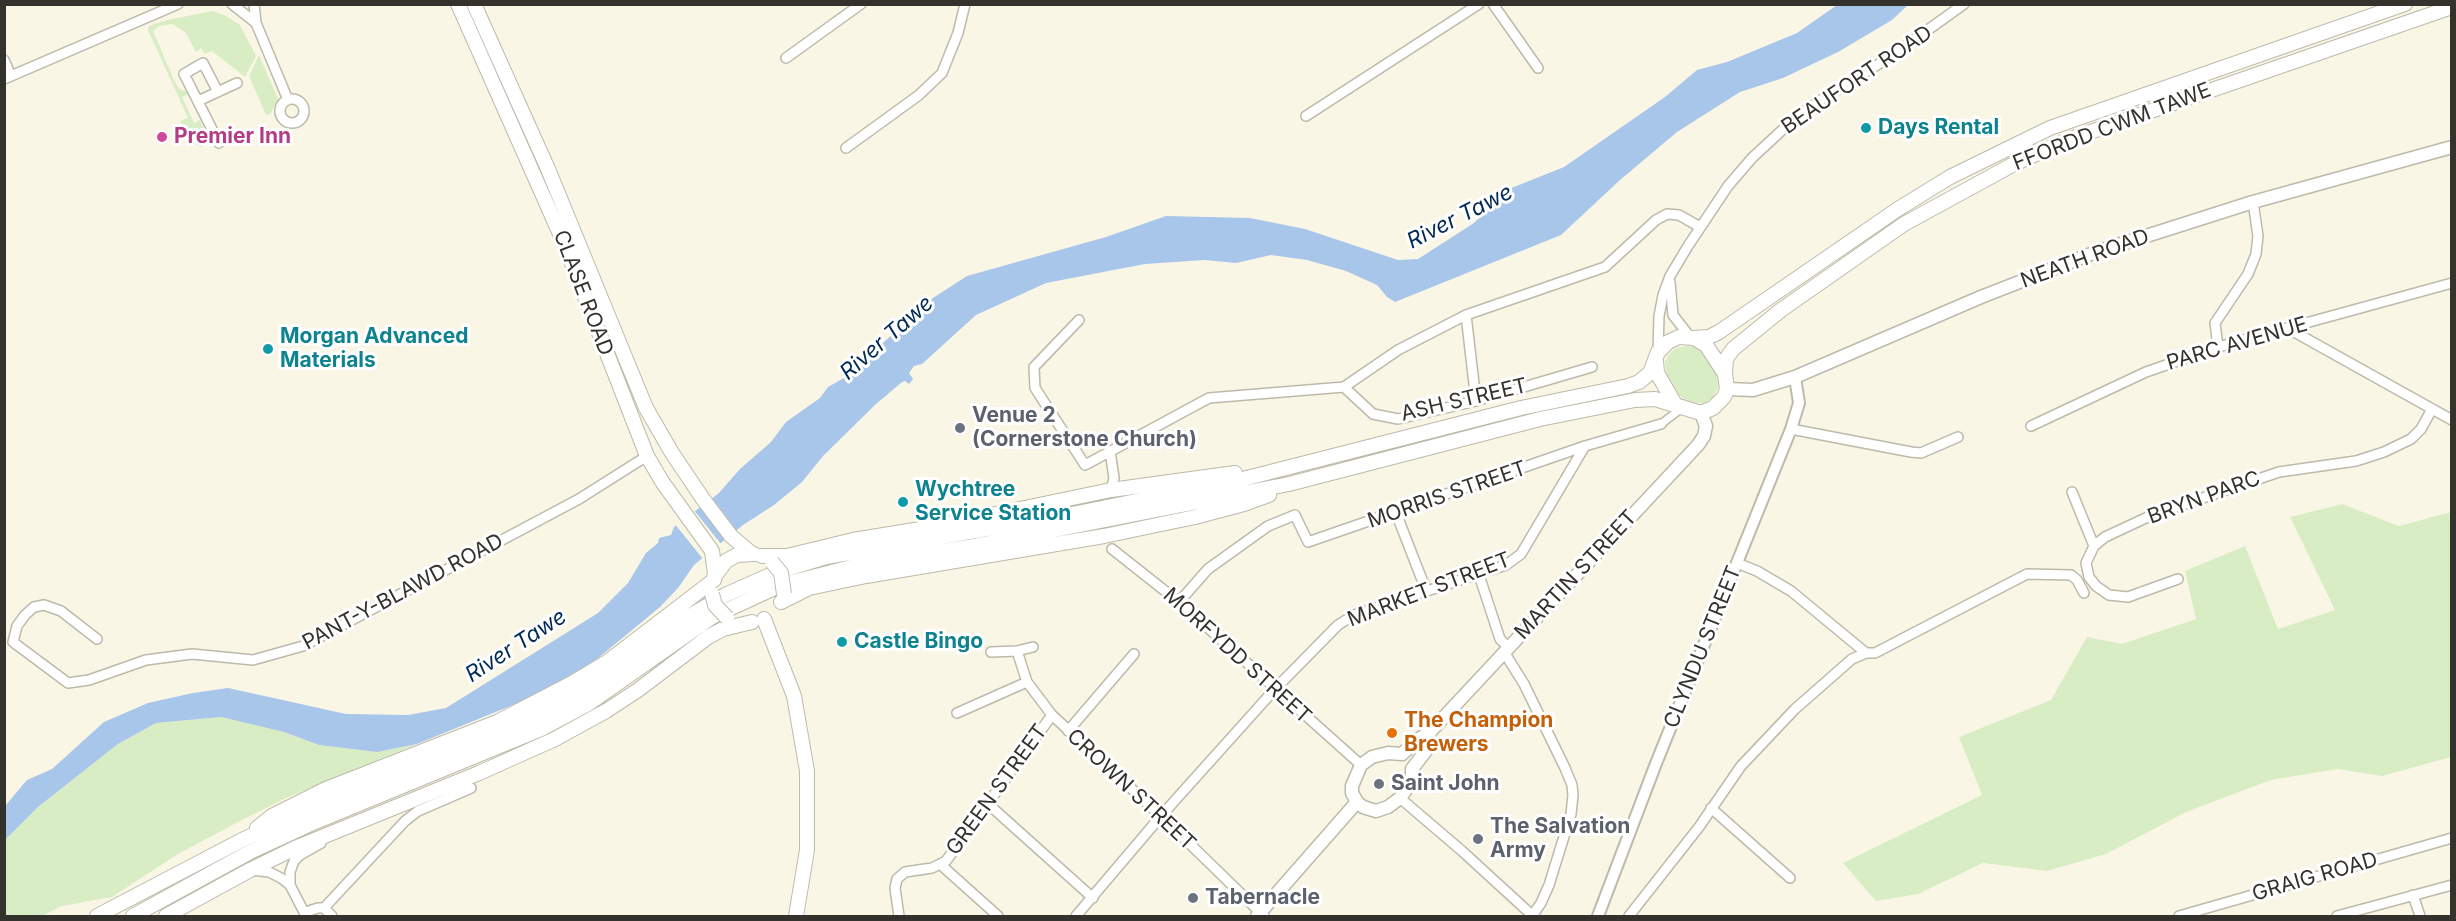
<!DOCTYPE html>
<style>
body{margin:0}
#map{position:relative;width:2456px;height:921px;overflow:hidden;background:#faf6e6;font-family:Inter,sans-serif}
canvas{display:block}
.frame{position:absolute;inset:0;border:6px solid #34322c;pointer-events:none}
</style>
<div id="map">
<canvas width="2456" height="921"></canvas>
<div class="frame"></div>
</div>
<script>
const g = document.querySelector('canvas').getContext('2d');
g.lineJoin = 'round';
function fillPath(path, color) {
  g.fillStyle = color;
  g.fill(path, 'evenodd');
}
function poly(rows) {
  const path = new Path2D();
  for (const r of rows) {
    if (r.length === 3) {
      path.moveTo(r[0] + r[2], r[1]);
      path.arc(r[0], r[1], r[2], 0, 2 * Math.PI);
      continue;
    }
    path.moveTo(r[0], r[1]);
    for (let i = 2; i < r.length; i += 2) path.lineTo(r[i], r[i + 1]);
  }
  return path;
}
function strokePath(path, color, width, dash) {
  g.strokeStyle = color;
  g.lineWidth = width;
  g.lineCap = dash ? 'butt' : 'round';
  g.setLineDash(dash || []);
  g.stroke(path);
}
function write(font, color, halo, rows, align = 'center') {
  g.font = font + ' Inter,sans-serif';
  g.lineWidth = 6;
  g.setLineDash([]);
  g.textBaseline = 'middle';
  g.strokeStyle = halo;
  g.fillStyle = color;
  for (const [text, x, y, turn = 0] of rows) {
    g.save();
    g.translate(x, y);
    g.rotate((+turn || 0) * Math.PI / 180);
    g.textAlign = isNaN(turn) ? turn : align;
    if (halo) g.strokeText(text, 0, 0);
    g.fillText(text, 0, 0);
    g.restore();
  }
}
fillPath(poly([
 [213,11,226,16,240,25,252,48,256,56,245,77,212,51,205,54,201,48,196,52,186,33,173,24,159,26,153,31,174,80,179,89,185,91,188,94,182,97,194,123,200,120,209,140,201,147,196,145,180,121,188,118,148,30,149,26,167,20],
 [259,55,278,99,271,113,266,115,249,76],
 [1687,346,1696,347,1703,354,1717,375,1718,388,1712,398,1704,403,1687,402,1679,395,1666,374,1665,362,1669,354,1676,348],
 [2342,504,2399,526,2451,512,2451,757,2382,776,2338,769,2271,780,2186,812,2106,854,2047,871,1983,863,1918,894,1876,901,1843,863,1982,795,1959,737,2051,700,2087,637,2122,644,2196,619,2185,571,2245,546,2278,629,2335,610,2290,517],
 [221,717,284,732,319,745,377,752,417,744,286,798,238,822,178,854,112,897,62,906,42,916,5,916,5,840,38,807,118,744,156,723]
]), '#d8edc4');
fillPath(poly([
 [1837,5,1908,5,1892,20,1838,52,1783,78,1740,92,1677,132,1620,180,1561,235,1395,302,1387,297,1377,285,1346,271,1307,260,1271,255,1236,263,1204,260,1145,264,1046,283,976,315,922,364,914,366,909,373,913,379,909,384,905,381,902,382,876,404,823,456,802,482,774,505,743,525,694,565,678,588,660,607,597,659,569,677,530,698,417,744,377,752,319,745,284,732,221,717,156,723,118,744,38,807,5,840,5,806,27,780,52,769,104,722,148,703,193,693,228,688,346,714,408,715,446,708,598,613,628,583,646,553,658,543,659,538,671,535,674,527,719,493,740,469,771,442,786,422,820,398,828,387,844,378,933,298,967,276,1106,237,1166,216,1250,218,1305,229,1398,260,1418,259,1474,223,1509,189,1564,167,1665,97,1697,70,1727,62,1797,33]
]), '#a8c6ea');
fillPath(poly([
 [693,509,721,544,703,559,674,523]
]), '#faf6e6');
const pedestrian = poly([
 [1661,424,1682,408]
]);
const minor = poly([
 [232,4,256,23],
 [254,4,256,23,288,100],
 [1493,4,1538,68],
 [786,58,861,4],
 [4,60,11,76],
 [4,79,178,4],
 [218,92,203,63,184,74,219,143],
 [292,111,12],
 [198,101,237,83],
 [1306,116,1479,4],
 [846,148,919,95,942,73,958,33,965,4],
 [1670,282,1673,315,1690,337],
 [1466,315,1476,401],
 [1079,320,1034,367,1035,388,1085,465,1209,398,1344,387,1398,350,1466,315,1605,267,1656,220,1667,214,1679,215,1700,227],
 [2289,329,2452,420],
 [2218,347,2215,323,2248,274,2256,254,2258,236,2253,202],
 [1658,352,1659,316,1663,295,1670,276,1688,246,1728,186,1752,158,1793,120,1816,103,1890,57,1964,4],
 [1344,387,1373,414,1398,419,1476,401,1592,367],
 [2031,426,2146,372,2218,347,2452,283],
 [1791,429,1911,452,1921,453,1958,437],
 [1110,451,1114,478,1111,490],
 [2072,492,2094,546],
 [1396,513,1426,590],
 [1112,549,1179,602,1361,765],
 [1737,563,1757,571,1791,591,1866,653],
 [1479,575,1500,639,1508,647],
 [2178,579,2128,597,2109,595,2096,586,2089,577,2086,563,2094,546,2105,537,2150,516,2279,472,2356,461,2384,452,2411,439,2421,429,2432,409],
 [1179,602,1208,569,1268,526,1295,515,1308,542,1585,446,1661,424],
 [97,639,61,611,44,605,34,607,25,615,17,626,13,642,68,683,89,680,146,660,192,654,253,660,303,646,579,499,647,456],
 [1017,651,1027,682,1052,715,1161,816,1264,916],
 [991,652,1017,651,1033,647],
 [1504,652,1524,684,1565,768,1572,785,1573,795,1571,814,1549,885,1541,903,1532,916],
 [957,713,1027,682],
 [1068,731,1134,654],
 [1400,798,1462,851,1533,916],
 [987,803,1093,898],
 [1711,808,1790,878],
 [940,864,998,916],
 [252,870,269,872,281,878,290,885,306,916],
 [290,885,290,872,294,861,300,855,321,843],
 [2413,895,2420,916],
 [324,908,405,821,418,811,471,788],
 [306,912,318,908,324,908,332,916],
 [899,916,895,888,897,879,905,872,932,868,946,861,1052,715],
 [1076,916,1161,816,1275,689,1338,625,1354,615,1506,565,1521,554,1585,446],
 [1629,916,1699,827,1741,766,1795,709,1852,659,1866,653,1875,653,2027,574,2071,575,2077,580,2084,593],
 [2179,916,2452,838],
 [2337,916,2452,885]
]);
const tertiary = poly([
 [1598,916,1655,766,1791,429,1799,403,1795,377]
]);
const secondary = poly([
 [1727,389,1753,390,1795,377,1981,297,2096,252,2253,202,2452,147],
 [1402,754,1417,740,1430,732,1698,445,1704,436,1706,426,1701,413],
 [1402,754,1388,753,1372,757,1361,765,1352,786,1352,793,1357,802,1363,807,1376,811,1388,807,1400,798,1412,781,1412,769,1428,748,1430,732],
 [1257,916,1357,802]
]);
const primary = poly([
 [458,4,564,243,647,456,663,483,712,551,715,574],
 [474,4,548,169,646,408,672,453,703,499,731,536,751,553],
 [1694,338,1709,337,1719,332,1898,209,1950,177,2050,128,2405,4],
 [1656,360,1657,373,1675,404],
 [1725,373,1726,359,1733,349,1781,310,1904,224,2012,165,2067,140,2452,7],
 [762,556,787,556,853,540,933,527,1111,490,1235,473],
 [714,577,726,561,737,555,754,554],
 [781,602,809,588,866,576,1104,536,1195,517,1244,504,1269,495],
 [764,619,794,696,807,771,807,850,796,916],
 [257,828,272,816,326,789,497,722,572,683,607,662,714,580],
 [97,916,242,840,309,810,534,717,580,694,613,672,688,617,725,595,777,572,826,557,1072,514,1235,481,1521,408,1628,386,1639,382,1650,373,1658,352,1668,342,1679,337,1694,338,1706,345,1725,374,1727,389,1724,397,1713,408,1701,413,1655,399,1635,400,1540,419,1289,484,968,547,863,564,781,585,712,617,588,704,541,729,315,822,250,852,133,916],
 [166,916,250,870,295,848,479,773,555,739,606,711,638,690,708,637,723,629,752,622]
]);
strokePath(pedestrian, '#bdbaaa', 10);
strokePath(minor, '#bdbaaa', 12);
strokePath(tertiary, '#bdbaaa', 14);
strokePath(secondary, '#bdbaaa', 15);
strokePath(primary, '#bdbaaa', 16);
strokePath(pedestrian, '#fff', 7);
strokePath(minor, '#fff', 9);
strokePath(tertiary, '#fff', 10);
strokePath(secondary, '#fff', 12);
strokePath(primary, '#fff', 14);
const primaryBridge = poly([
 [772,562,781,573,784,594],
 [712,594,715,605,727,618]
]);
strokePath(primaryBridge, '#bdbaaa', 16, []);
strokePath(primaryBridge, '#fff', 14);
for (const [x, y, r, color] of [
 [1866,128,6,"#0f9aa8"],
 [162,137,6,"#d1479c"],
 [268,349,6,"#0f9aa8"],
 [960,428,6,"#6b7280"],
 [903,502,6,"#0f9aa8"],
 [842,642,6,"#0f9aa8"],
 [1392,733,6,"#e8710a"],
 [1379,784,6,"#6b7280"],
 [1478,839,6,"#6b7280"],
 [1193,898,6,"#6b7280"]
]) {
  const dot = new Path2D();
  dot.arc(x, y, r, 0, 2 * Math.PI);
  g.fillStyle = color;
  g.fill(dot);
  strokePath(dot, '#fff', 2);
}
write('21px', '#34322c', '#fff', [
 ["BEAUFORT ROAD",1857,80,-34],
 ["FFORDD CWM TAWE",2112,127,-21],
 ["NEATH ROAD",2085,259,-20],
 ["CLASE ROAD",583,293,69],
 ["PARC AVENUE",2237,344,-16],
 ["ASH STREET",1464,400,-13],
 ["MORRIS STREET",1447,495,-19],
 ["BRYN PARC",2204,498,-20],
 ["MARTIN STREET",1576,575,-47],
 ["MARKET STREET",1429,590,-21],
 ["PANT-Y-BLAWD ROAD",403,592,-28],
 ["CLYNDU STREET",1703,647,-68],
 ["MORFYDD STREET",1237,656,42],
 ["GREEN STREET",997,790,-54],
 ["CROWN STREET",1131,790,43],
 ["GRAIG ROAD",2315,877,-16]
]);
write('bold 21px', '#0d838f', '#fff', [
 ["Days Rental",1878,128],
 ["Morgan Advanced",280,337],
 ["Materials",280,361],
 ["Wychtree",915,490],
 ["Service Station",915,514],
 ["Castle Bingo",854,642]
], 'left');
write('bold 21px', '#b23c85', '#fff', [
 ["Premier Inn",174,137]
], 'left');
write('bold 21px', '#5b616d', '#fff', [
 ["Venue 2",972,416],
 ["(Cornerstone Church)",972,440],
 ["Saint John",1391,784],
 ["The Salvation",1490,827],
 ["Army",1490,851],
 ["Tabernacle",1205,898]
], 'left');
write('bold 21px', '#c56008', '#fff', [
 ["The Champion",1404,721],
 ["Brewers",1404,745]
], 'left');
write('italic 22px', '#002a56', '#fff', [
 ["River Tawe",1460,217,-27],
 ["River Tawe",887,338,-41],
 ["River Tawe",516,646,-33]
]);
</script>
